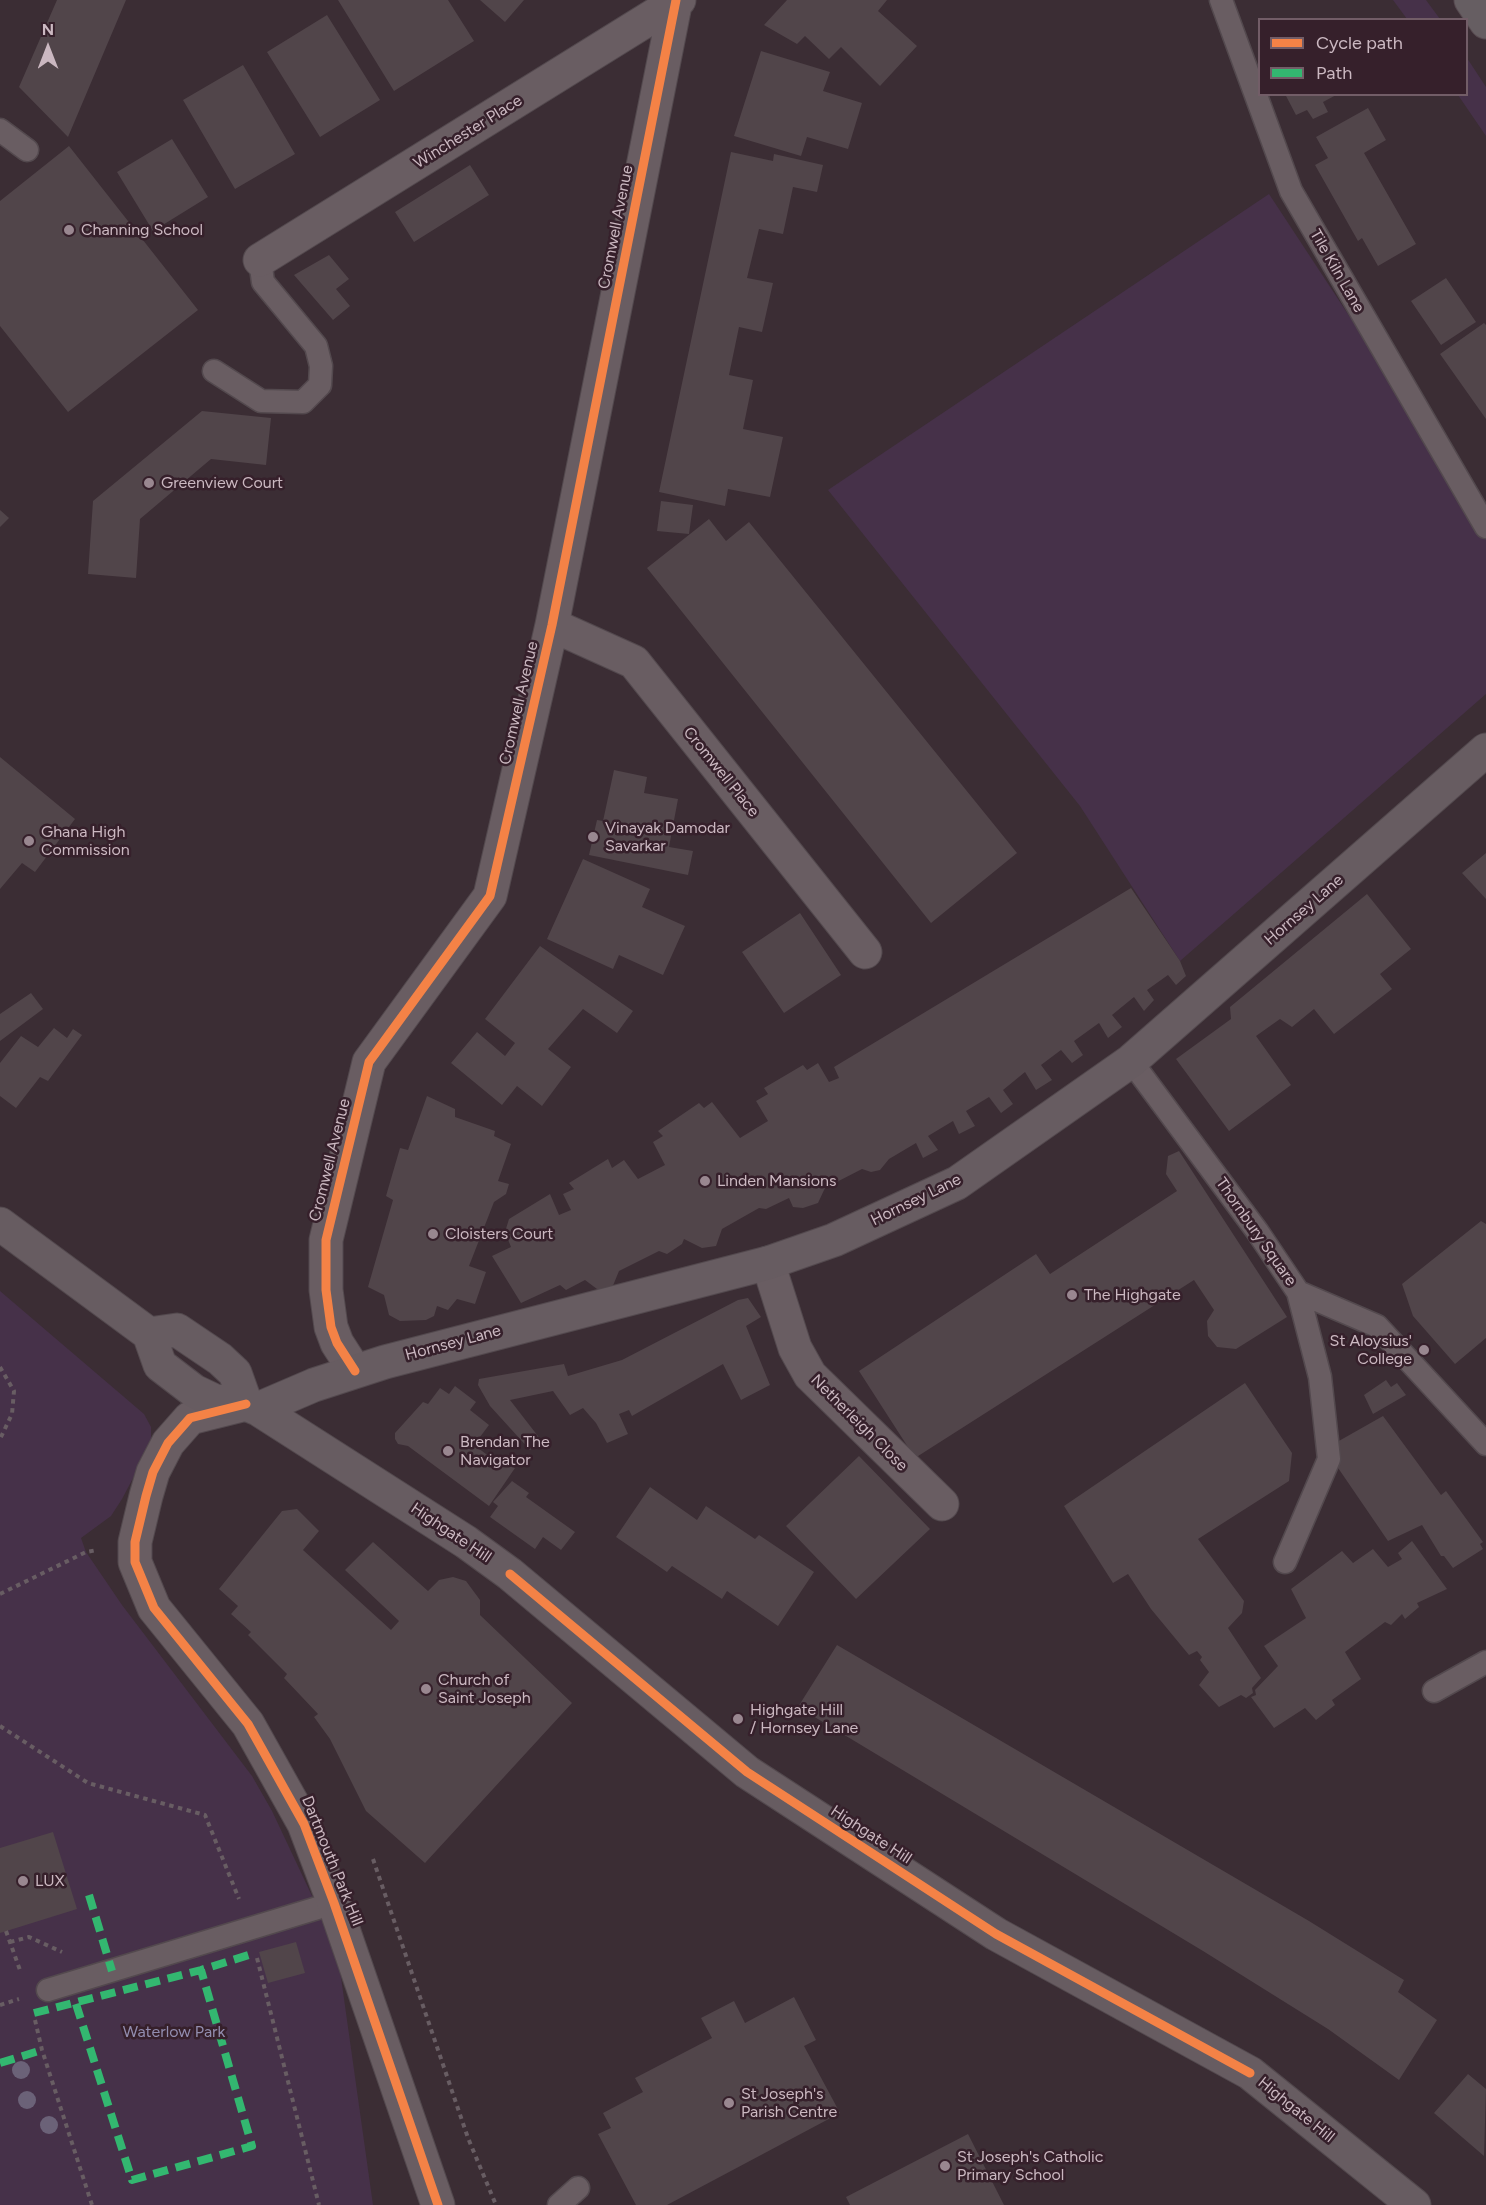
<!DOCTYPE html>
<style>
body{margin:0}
#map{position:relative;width:1486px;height:2205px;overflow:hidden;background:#3b2d34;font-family:Figtree,sans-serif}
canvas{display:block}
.legend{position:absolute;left:1258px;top:18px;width:210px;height:78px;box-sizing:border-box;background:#36202b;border:2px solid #725d67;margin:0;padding:8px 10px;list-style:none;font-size:18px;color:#cbb8c1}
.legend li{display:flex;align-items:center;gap:12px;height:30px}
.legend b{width:30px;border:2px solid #725d67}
.north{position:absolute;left:18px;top:18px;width:60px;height:60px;-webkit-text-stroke:4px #36202b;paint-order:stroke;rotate:0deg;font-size:16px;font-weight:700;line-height:24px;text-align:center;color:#cbb8c1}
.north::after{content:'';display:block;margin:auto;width:21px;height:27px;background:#cbb8c1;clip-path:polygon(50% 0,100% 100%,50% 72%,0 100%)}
</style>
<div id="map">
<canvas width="1486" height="2205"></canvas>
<ul class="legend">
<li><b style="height:8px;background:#f48246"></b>Cycle path</li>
<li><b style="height:8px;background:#33b770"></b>Path</li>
</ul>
<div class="north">N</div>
</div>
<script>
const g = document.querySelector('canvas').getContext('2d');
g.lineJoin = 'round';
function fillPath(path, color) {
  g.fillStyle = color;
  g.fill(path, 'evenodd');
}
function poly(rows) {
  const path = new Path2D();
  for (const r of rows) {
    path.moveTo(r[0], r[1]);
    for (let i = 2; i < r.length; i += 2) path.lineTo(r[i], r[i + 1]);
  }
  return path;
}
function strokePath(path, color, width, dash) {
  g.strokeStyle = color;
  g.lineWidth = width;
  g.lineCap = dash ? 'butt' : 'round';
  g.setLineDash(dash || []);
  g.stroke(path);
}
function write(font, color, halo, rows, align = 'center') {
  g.font = font + ' Figtree,sans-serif';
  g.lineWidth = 5;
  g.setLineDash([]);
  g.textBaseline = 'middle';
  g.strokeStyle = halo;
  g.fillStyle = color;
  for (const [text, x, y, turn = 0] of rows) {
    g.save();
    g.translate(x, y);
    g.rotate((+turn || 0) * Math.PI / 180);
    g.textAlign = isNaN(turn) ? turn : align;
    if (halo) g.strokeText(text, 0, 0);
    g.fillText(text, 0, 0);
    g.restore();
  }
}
fillPath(poly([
 [1393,0,1426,0,1440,19,1407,19],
 [1467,58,1486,87,1486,136,1458,95,1466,94],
 [1269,194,1486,524,1486,694,1180,961,1080,806,828,490],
 [0,1291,144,1414,151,1427,151,1444,122,1499,111,1516,81,1538,86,1552,122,1605,252,1776,272,1811,337,1949,373,2205,0,2205]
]), '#463149');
fillPath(poly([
 [57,0,126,0,68,137,19,87],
 [338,0,448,0,474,41,394,91],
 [480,0,524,0,505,22],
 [787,0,887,0,878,11,917,46,880,86,841,47,829,59,805,36,797,44,764,25],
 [327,15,380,100,320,137,267,52],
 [761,51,830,72,823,91,862,103,848,149,807,137,801,156,734,136],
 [243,65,295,154,235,189,183,100],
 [1285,94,1338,94,1323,102,1328,112,1313,119,1307,110,1296,115],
 [1368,108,1386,140,1364,153,1416,244,1378,266,1362,238,1358,241,1315,165,1328,158,1316,137],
 [172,139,208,197,153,231,117,172],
 [69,146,198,310,68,412,0,326,0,201],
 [731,152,773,161,774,154,823,165,817,192,793,187,783,234,759,229,747,278,773,283,762,332,739,327,729,375,753,380,743,429,783,437,770,497,728,489,725,506,659,492],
 [470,165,489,195,414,242,395,212],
 [329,255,349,279,336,289,350,306,333,320,294,275],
 [1446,278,1476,322,1441,345,1411,301],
 [1484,323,1486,325,1486,419,1440,354],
 [202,411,271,418,266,465,211,459,140,519,136,578,88,574,93,501],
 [661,501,693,505,689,534,657,531],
 [0,510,9,518,0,527],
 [709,519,726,541,749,522,1017,853,931,923,647,568],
 [0,757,75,819,35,872,22,863,0,889],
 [614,770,647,777,644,793,678,799,669,847,693,851,688,875,589,855,597,820,603,821],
 [1486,853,1486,899,1462,873],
 [583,859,650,889,642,907,685,926,663,975,619,955,613,969,547,939],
 [1131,888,1180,961,1186,976,1176,985,1168,975,1147,990,1154,1000,1144,1011,1134,997,1112,1015,1122,1027,1108,1038,1099,1023,1074,1041,1083,1055,1072,1063,1061,1050,1041,1065,1052,1080,1036,1090,1025,1072,1003,1090,1013,1104,1001,1113,989,1097,966,1111,975,1126,959,1134,953,1121,928,1136,938,1150,923,1158,916,1143,889,1159,880,1170,871,1172,862,1169,825,1188,818,1203,803,1208,793,1207,789,1198,766,1209,759,1208,722,1229,716,1246,702,1248,684,1239,682,1244,667,1254,659,1251,619,1271,612,1288,601,1292,585,1280,566,1290,560,1285,521,1303,492,1256,511,1247,505,1232,509,1219,550,1194,559,1215,571,1210,563,1194,574,1189,569,1183,608,1159,612,1168,624,1160,638,1179,665,1165,653,1142,663,1136,658,1131,699,1103,704,1108,712,1102,740,1138,768,1121,756,1101,768,1094,764,1088,803,1065,807,1070,818,1063,829,1082,839,1078,834,1067],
 [1367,894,1411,949,1380,974,1392,989,1334,1034,1314,1009,1292,1027,1280,1019,1256,1036,1291,1085,1229,1131,1176,1059,1231,1019,1230,1007],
 [800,913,841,975,784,1013,742,952],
 [540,946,633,1011,617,1033,583,1009,548,1049,571,1067,542,1106,517,1086,502,1105,451,1063,477,1032,505,1056,515,1043,485,1019],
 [31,993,43,1009,0,1041,0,1014],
 [54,1028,67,1038,73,1029,82,1035,48,1081,40,1077,16,1108,0,1096,0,1063,21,1036,38,1047],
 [427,1096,455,1109,455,1117,495,1131,494,1136,511,1144,498,1181,509,1184,506,1194,494,1202,469,1266,486,1272,475,1304,457,1299,448,1310,437,1306,434,1316,426,1320,400,1321,389,1315,384,1295,368,1287,393,1200,386,1196,400,1148,408,1150],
 [1179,1151,1287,1317,1236,1349,1217,1347,1208,1336,1207,1321,1214,1310,1194,1280,915,1458,859,1371,1036,1254,1050,1274,1177,1191,1166,1174,1168,1156],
 [1481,1221,1486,1224,1486,1338,1455,1364,1413,1316,1402,1284],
 [748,1298,761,1317,746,1326,770,1385,741,1400,723,1364,632,1416,629,1410,619,1414,628,1434,607,1443,596,1423,583,1408,570,1415,553,1391,510,1400,541,1440,530,1450,490,1406,478,1385,479,1379,564,1364,568,1376,622,1360,738,1300],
 [1386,1380,1391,1387,1397,1383,1406,1395,1373,1414,1364,1395],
 [1245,1383,1292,1453,1289,1481,1198,1539,1244,1601,1242,1613,1228,1628,1261,1678,1252,1688,1253,1693,1246,1698,1241,1695,1219,1707,1199,1685,1209,1672,1200,1660,1202,1657,1197,1651,1189,1655,1151,1609,1128,1574,1113,1583,1064,1506],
 [455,1386,476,1402,470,1410,489,1425,474,1445,494,1460,497,1456,515,1468,489,1506,408,1446,398,1444,395,1439,395,1433,423,1402,428,1404,440,1388,449,1394],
 [1383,1416,1441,1495,1446,1491,1483,1542,1480,1544,1483,1549,1453,1568,1444,1556,1441,1556,1422,1525,1388,1541,1334,1462,1330,1446],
 [859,1456,930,1529,856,1599,786,1526],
 [512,1481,529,1493,526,1497,575,1532,561,1550,543,1537,535,1549,490,1517,498,1506,493,1502],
 [650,1487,697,1520,706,1506,755,1539,759,1535,814,1572,778,1626,727,1591,722,1599,672,1566,667,1572,616,1537],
 [297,1509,319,1531,303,1550,391,1630,399,1621,345,1570,373,1542,428,1591,439,1580,453,1577,466,1581,480,1600,480,1615,572,1703,425,1863,366,1811,330,1739,314,1717,318,1714,284,1678,287,1674,248,1635,251,1632,231,1614,238,1606,219,1589,282,1511],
 [1412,1541,1447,1589,1417,1603,1419,1607,1405,1619,1402,1614,1391,1625,1385,1622,1345,1652,1361,1679,1332,1700,1335,1705,1316,1720,1305,1708,1274,1728,1251,1697,1256,1695,1255,1690,1278,1666,1264,1646,1306,1618,1291,1589,1342,1551,1353,1563,1373,1549,1388,1567,1402,1559,1398,1553],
 [837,1645,1309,1921,1404,1980,1398,1992,1437,2020,1399,2080,1328,2029,1203,1951,798,1707],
 [53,1832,77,1909,0,1933,0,1848],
 [296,1942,305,1973,268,1983,259,1952],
 [794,1997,816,2040,804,2046,840,2113,667,2205,636,2205,598,2134,611,2128,603,2113,643,2092,635,2078,712,2038,701,2018,734,2001,745,2023],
 [1468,2074,1486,2089,1484,2156,1434,2113],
 [968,2134,1004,2205,850,2205,846,2197]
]), '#51454a');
const service = poly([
 [1221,0,1291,191,1486,527],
 [0,130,27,150],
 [214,371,261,401,303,402,320,385,321,366,316,346,263,282,260,260],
 [1131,1061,1257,1231,1298,1292,1320,1377,1329,1459,1285,1562],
 [1298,1292,1377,1326,1486,1444],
 [1434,1691,1486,1662],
 [48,1990,334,1903],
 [559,2205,578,2188]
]);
const minor = poly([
 [260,260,679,0],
 [552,625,634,662,865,952],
 [768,1263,795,1348,810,1375,942,1504],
 [355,1371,337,1343,331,1327,326,1290,326,1240,369,1062,490,896,552,625,676,0]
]);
const tertiary = poly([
 [246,1404,190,1418,168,1443,153,1472,146,1496,135,1542,135,1562,154,1608,248,1724,304,1824,334,1903,438,2205]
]);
const secondary = poly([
 [0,1224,149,1334,160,1365,194,1391,215,1401,246,1404,258,1409,466,1542,510,1574,747,1772,996,1934,1250,2073,1414,2205],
 [149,1334,177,1330,220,1359,235,1373,246,1404],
 [258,1409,314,1385,385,1362,768,1263,834,1240,957,1183,1131,1061,1486,750]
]);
const trunk = poly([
 [1471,0,1486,22]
]);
strokePath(service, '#53494e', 25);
strokePath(minor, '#53494e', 35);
strokePath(tertiary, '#53494e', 35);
strokePath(secondary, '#53494e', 35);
strokePath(trunk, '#574a50', 35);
strokePath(poly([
 [0,1367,14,1391,12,1414,0,1439],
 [0,1594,86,1552,97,1550],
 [0,1726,88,1783,205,1815,239,1899],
 [373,1859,468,2138,496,2205],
 [6,1931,21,1973],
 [10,1942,29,1937,62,1952],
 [257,1958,319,2205],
 [0,2005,19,1999],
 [35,2020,42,2050,92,2205]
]), '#685d63', 4, [4.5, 4.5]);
strokePath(service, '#695d62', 22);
strokePath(minor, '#695d62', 33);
strokePath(tertiary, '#695d62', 33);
strokePath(secondary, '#675c61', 33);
strokePath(trunk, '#665e62', 33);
strokePath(poly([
 [89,1895,112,1971],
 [76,2004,132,2180,252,2146,201,1970],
 [34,2013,201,1970,255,1953],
 [0,2063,42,2050]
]), '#33b770', 8, [15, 8]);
strokePath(poly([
 [355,1371,337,1343,331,1327,326,1290,326,1240,369,1062,490,896,552,625,676,0],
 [246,1404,190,1418,168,1443,153,1472,146,1496,135,1542,135,1562,154,1608,248,1724,304,1824,334,1903,438,2205],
 [510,1574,747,1772,996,1934,1250,2073]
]), '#f48246', 9);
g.fillStyle = '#6b6278';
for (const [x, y] of [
 [21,2070],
 [27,2100],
 [49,2125]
]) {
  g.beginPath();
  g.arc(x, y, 9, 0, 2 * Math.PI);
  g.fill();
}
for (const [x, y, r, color] of [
 [69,230,6,"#998790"],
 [149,483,6,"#998790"],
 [593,837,6,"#998790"],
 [29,841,6,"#998790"],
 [705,1181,6,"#998790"],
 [433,1234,6,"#998790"],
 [1072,1295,6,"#998790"],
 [1424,1350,6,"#998790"],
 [448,1451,6,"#998790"],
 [426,1689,6,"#998790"],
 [738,1719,6,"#998790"],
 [23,1881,6,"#998790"],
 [729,2103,6,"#998790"],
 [945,2166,6,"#998790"]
]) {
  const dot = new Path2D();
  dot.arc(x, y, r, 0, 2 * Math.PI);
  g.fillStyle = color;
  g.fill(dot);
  strokePath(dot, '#36202b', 2);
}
write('16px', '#cbb8c1', '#36202b', [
 ["Winchester Place",468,132,-32],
 ["Cromwell Avenue",616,227,-79],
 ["Tile Kiln Lane",1337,271,60],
 ["Cromwell Avenue",519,703,-77],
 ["Cromwell Place",721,772,51],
 ["Hornsey Lane",1304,910,-41],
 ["Cromwell Avenue",330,1160,-76],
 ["Hornsey Lane",916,1200,-26],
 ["Thornbury Square",1256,1232,55],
 ["Hornsey Lane",453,1343,-15],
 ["Netherleigh Close",859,1423,45],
 ["Highgate Hill",451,1533,34],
 ["Highgate Hill",871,1835,33],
 ["Dartmouth Park Hill",332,1861,68],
 ["Highgate Hill",1296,2110,39]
]);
write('16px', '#cbb8c1', '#36202b', [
 ["Channing School",81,230],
 ["Greenview Court",161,483],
 ["Vinayak Damodar",605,828],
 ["Savarkar",605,846],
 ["Ghana High",41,832],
 ["Commission",41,850],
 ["Linden Mansions",717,1181],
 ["Cloisters Court",445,1234],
 ["The Highgate",1084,1295],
 ["St Aloysius'",1412,1341,"right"],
 ["College",1412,1359,"right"],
 ["Brendan The",460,1442],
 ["Navigator",460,1460],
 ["Church of",438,1680],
 ["Saint Joseph",438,1698],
 ["Highgate Hill",750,1710],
 ["/ Hornsey Lane",750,1728],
 ["LUX",35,1881],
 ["St Joseph's",741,2094],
 ["Parish Centre",741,2112],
 ["St Joseph's Catholic",957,2157],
 ["Primary School",957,2175]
], 'left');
write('16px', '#928daf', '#36202b', [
 ["Waterlow Park",174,2032]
]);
</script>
